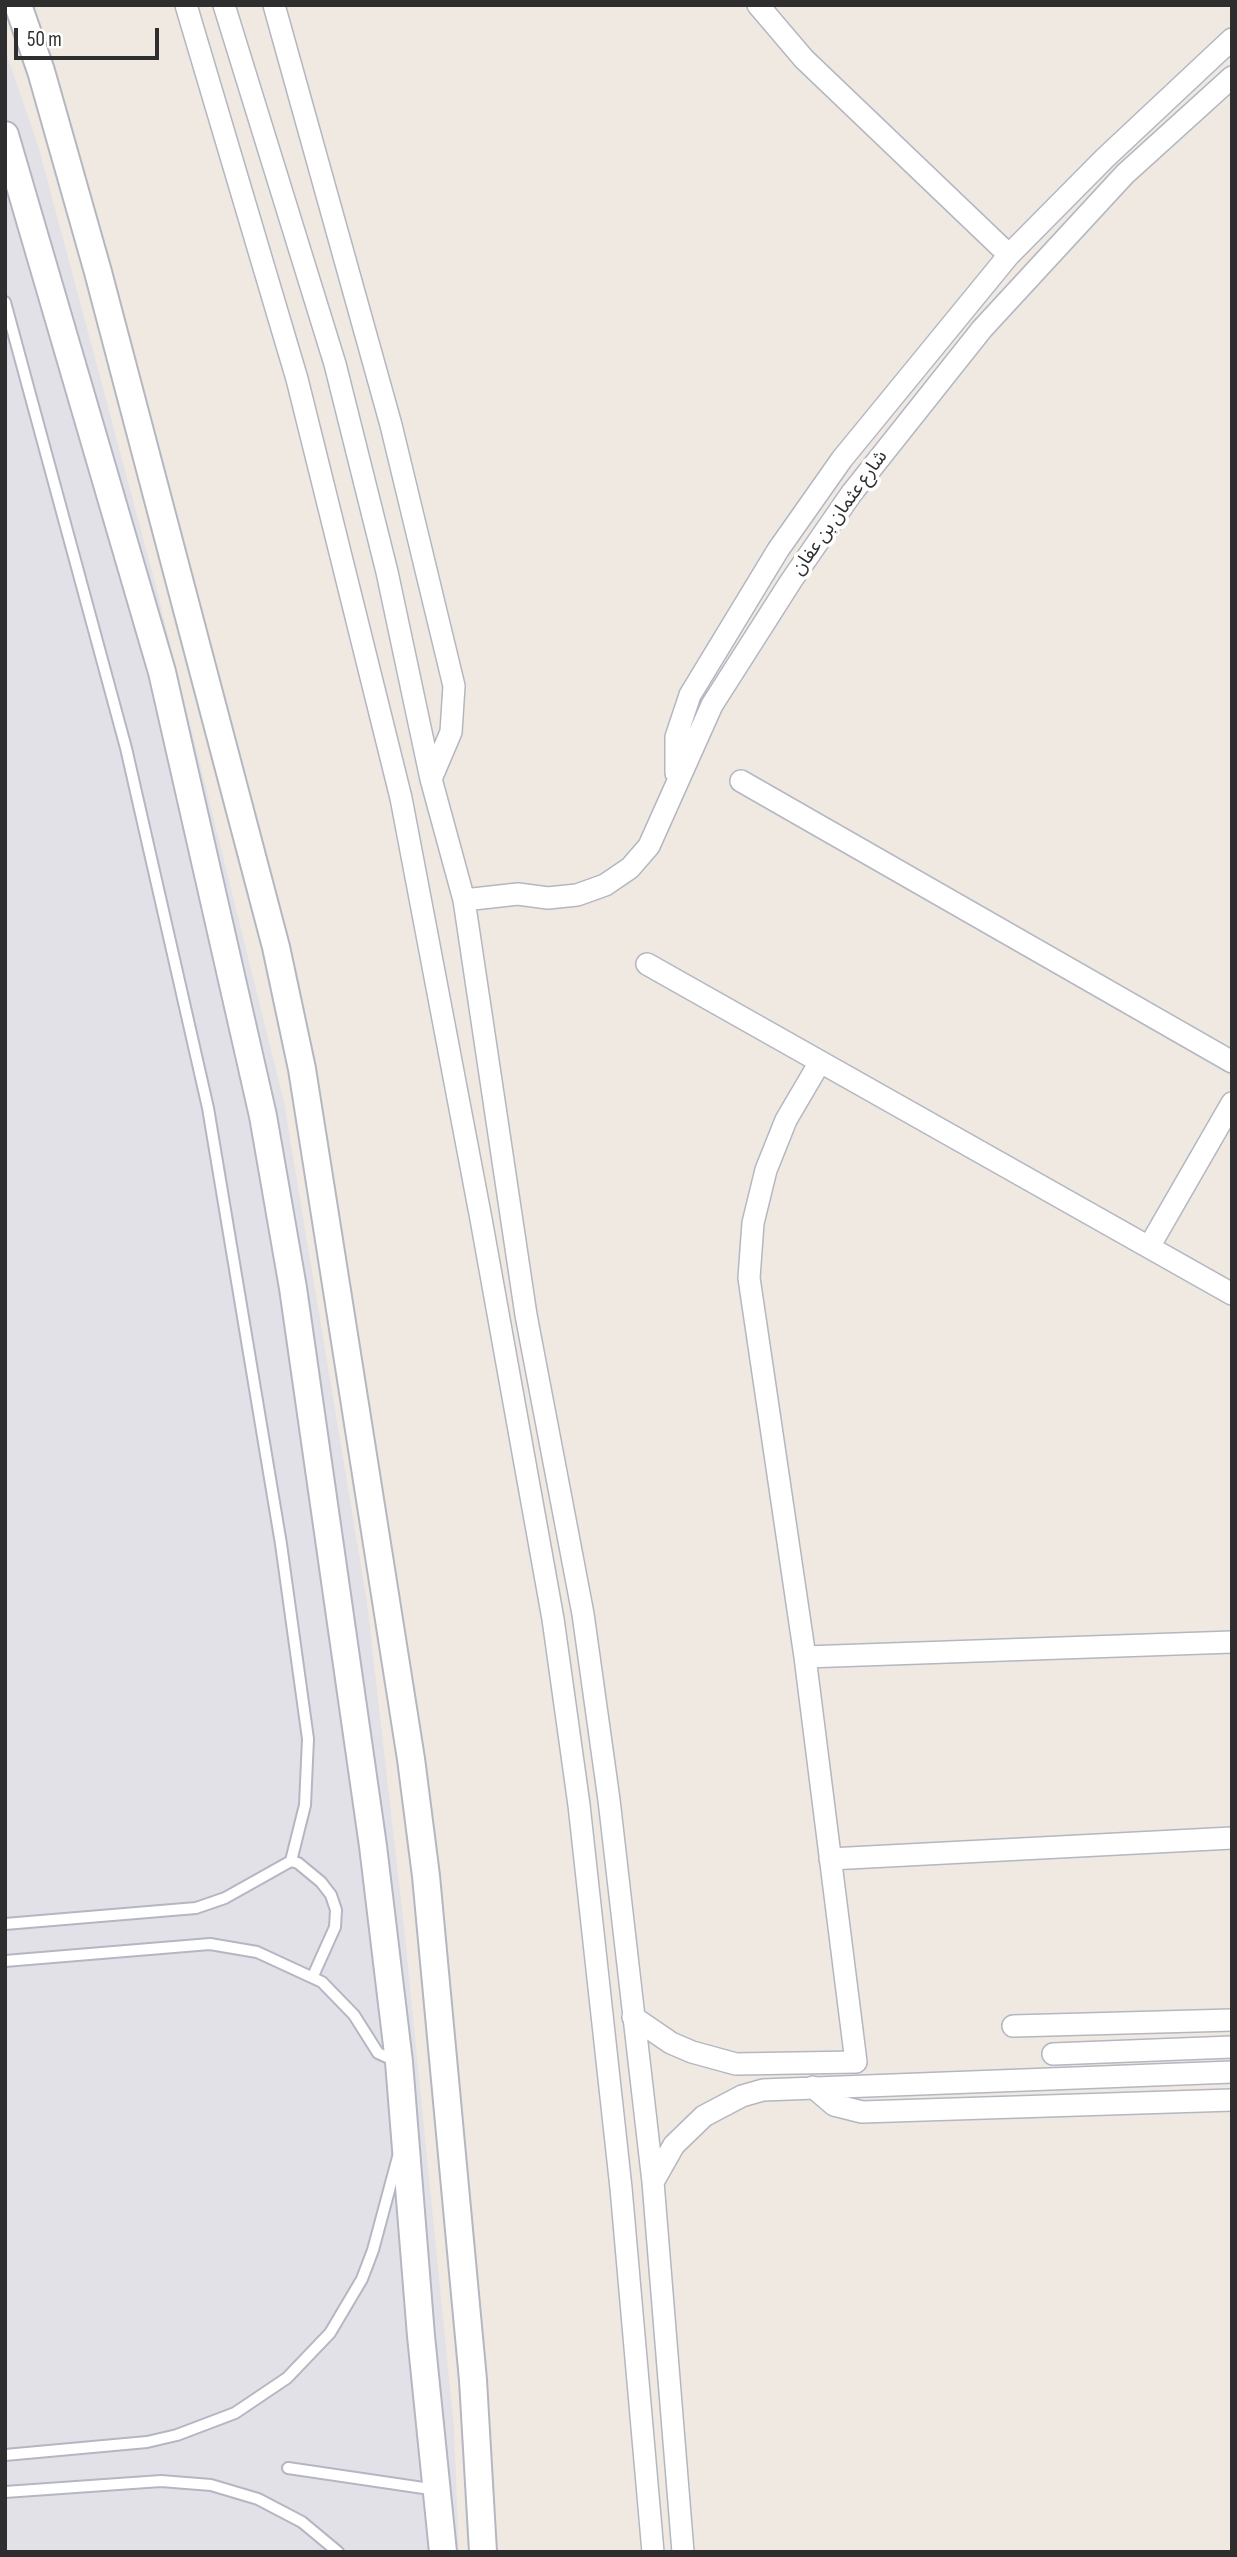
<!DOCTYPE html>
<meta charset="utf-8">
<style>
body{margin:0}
#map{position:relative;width:1237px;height:2557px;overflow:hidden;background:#efe9e1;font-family:"Sofia Sans Condensed",sans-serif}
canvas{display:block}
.frame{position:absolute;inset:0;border:7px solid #2e2e2e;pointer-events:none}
.scale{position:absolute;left:14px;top:28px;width:145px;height:32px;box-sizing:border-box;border:4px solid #2e2e2e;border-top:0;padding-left:9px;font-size:21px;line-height:24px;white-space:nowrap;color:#2e2e2e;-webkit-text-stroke:5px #fff;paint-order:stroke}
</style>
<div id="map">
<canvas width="1237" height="2557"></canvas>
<div class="frame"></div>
<div class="scale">50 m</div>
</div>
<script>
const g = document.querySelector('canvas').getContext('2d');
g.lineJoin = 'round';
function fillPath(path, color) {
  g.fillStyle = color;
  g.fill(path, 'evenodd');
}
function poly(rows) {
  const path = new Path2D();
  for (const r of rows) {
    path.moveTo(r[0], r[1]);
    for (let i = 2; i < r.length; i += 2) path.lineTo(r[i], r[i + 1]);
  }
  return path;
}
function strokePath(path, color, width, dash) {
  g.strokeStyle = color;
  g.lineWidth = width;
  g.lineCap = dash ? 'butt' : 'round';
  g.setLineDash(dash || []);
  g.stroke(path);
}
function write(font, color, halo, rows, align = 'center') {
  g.font = font + ' "Sofia Sans Condensed","Noto Sans Arabic",sans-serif';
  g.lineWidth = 7;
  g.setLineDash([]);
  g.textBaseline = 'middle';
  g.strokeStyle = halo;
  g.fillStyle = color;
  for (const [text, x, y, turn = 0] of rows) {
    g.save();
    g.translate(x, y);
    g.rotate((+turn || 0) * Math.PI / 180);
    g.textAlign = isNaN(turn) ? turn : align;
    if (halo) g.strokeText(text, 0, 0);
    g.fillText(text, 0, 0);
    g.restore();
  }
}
fillPath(poly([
 [5,50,38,145,154,579,284,1102,367,1602,405,1936,454,2430,459,2552,5,2552]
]), '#e3e1e8');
const service = poly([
 [5,302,126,748,208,1108,281,1544,308,1739,305,1805,291,1861],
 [5,1924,196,1908,225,1898,291,1861,298,1863,321,1882,331,1895,336,1910,335,1927,313,1976],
 [5,1961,210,1944,257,1952,322,1982,354,2015,378,2053,398,2062],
 [5,2455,147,2442,177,2435,235,2413,287,2378,330,2333,362,2279,373,2250,398,2157],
 [288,2468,437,2490],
 [5,2492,161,2481,211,2485,258,2499,302,2522,338,2552]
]);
const minor = poly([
 [186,5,297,379,401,798,481,1219,553,1619,579,1805,621,2188,653,2552],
 [224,5,335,364,387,572,431,779,464,900,526,1315,583,1614,609,1800,653,2182,683,2552],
 [274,5,391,425,454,686,451,732,431,779],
 [758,5,804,59,1009,255],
 [676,773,676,737,690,695,778,550,842,459,1009,255,1105,158,1232,39],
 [741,781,1232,1062],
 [464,900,518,894,548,898,577,895,605,885,630,868,649,846,712,705,791,581,851,494,982,329,1125,174,1232,77],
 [647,964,1232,1294],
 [1149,1247,1232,1103],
 [805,1657,1232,1642],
 [830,1859,1232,1838],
 [633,2017,671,2043,692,2052,736,2064,856,2062,805,1657,749,1278,753,1223,766,1170,786,1120,820,1062],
 [1013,2026,1232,2020],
 [1053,2054,1232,2047],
 [813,2087,834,2105,862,2112,1232,2100],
 [653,2182,674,2145,704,2116,742,2096,763,2090,1232,2072]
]);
const tertiary = poly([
 [18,5,41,71,98,272,276,947,302,1069,411,1759,426,1876,473,2380,483,2552],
 [5,135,162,672,263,1116,293,1288,373,1846,399,2062,421,2336,443,2552]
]);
strokePath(service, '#b4b7c1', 14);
strokePath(minor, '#b4b7c1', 24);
strokePath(tertiary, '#b4b7c1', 30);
strokePath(service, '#fff', 10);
strokePath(minor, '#fff', 21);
strokePath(tertiary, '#fff', 26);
write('19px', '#2e2e2e', '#fff', [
 ["شارع عثمان بن عفان",840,513,-54]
]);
</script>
